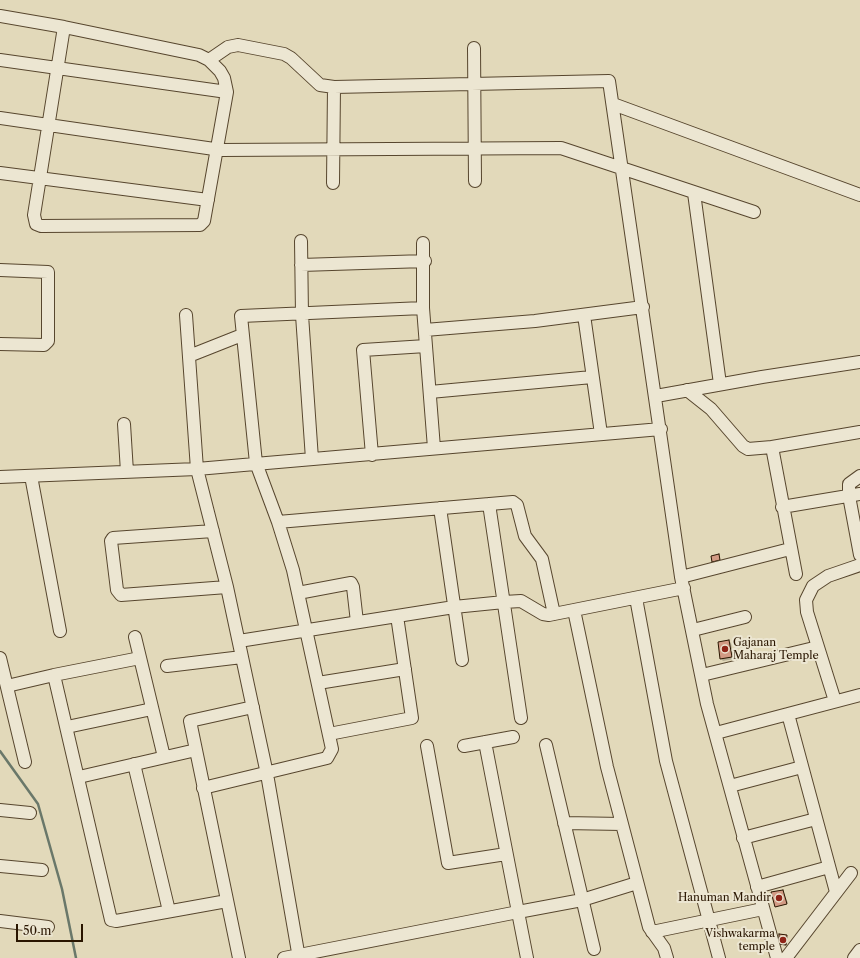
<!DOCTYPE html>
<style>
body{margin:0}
#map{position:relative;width:860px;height:958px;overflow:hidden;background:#e2d9ba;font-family:"Libre Caslon Text",serif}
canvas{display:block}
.scale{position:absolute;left:16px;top:924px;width:67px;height:18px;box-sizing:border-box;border:2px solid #291500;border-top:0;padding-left:5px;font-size:12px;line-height:14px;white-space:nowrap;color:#291500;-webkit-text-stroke:3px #ece6d2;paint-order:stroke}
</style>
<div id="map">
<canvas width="860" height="958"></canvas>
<div class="scale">50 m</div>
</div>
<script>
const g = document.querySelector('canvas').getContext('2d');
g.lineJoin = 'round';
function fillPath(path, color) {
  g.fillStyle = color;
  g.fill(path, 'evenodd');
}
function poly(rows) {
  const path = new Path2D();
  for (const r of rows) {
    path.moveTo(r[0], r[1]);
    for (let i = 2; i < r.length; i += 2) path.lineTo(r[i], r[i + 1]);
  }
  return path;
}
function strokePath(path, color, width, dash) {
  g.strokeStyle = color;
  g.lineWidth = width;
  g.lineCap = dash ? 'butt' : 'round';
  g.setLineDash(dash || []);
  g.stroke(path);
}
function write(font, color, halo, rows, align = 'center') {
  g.font = font + ' "Libre Caslon Text",serif';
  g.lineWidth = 4;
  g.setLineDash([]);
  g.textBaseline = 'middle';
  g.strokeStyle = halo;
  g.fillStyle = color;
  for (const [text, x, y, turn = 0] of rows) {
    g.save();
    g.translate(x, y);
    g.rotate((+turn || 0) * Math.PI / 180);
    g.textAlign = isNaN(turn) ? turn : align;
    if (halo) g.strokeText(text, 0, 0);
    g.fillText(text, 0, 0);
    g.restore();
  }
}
fillPath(poly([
 [729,641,731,643,734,659,723,661,721,659],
 [783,891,788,903,776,907,772,893],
 [787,936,787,946,781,945,780,944]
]), '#0003');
strokePath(poly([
 [0,751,38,804,62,889,76,958]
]), '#6a786a', 2.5);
const building = poly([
 [719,554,720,560,712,562,711,556,719,554],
 [729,640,732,657,720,659,718,642,729,640],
 [783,890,787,904,775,907,771,892,783,890],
 [779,934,787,935,786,945,779,944,779,934]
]);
fillPath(building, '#d29a84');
strokePath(building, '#291500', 1);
const minor = poly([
 [0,16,64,27,199,55,209,60,220,71,224,78,227,92,204,221,200,225,41,226,36,224,34,215,64,27],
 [474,48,475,181],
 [0,60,227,92],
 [209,60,228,47,238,45,284,54,291,58,320,85,334,87,609,81,681,577,707,704,777,958],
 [613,104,860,195],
 [0,118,221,150,561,148,754,212],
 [0,173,208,200],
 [333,183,334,87],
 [694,193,720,384],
 [301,241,302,315,312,459],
 [423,243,423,308,434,448],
 [301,265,425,261],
 [0,270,48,272,48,341,44,345,0,344],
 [186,315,197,469,227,587,267,774,299,958],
 [584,315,601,434],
 [425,330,535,321,643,307],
 [189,356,242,335],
 [687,390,711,409,743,446,748,449,772,447,860,432],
 [430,392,592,377],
 [656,396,762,377,860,362],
 [124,424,127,472],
 [772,447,796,574],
 [372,455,363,350,426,346],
 [31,476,60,631],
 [860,476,849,484,849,496,860,555],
 [0,477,197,469,661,429],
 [489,504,521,718],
 [782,507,860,494],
 [440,508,462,660],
 [278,522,513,502,517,505,525,536,542,559,554,614],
 [213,531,113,538,111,541,117,590,121,595,227,587],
 [681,577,790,549],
 [298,593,351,583,353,587,357,622],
 [636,598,666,761,719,958],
 [574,610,607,767,622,824,649,927,664,948,667,958],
 [693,630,745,617],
 [135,637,164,757],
 [239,641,454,607,504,602,521,601,543,614,549,615,684,588],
 [0,658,25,762],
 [140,658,54,675,111,920,116,921,227,901],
 [167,666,242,657],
 [702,675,818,647],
 [318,683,405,669],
 [7,686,54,675],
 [835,701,807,612,806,600,813,586,828,576,860,565],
 [788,714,836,892],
 [67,727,152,709],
 [716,733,860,695],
 [329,734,412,718,397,616],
 [485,742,518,912,582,900,637,883],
 [546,745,594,949],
 [427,746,448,863,506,854],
 [464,746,513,737],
 [134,764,169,911],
 [79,777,196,750],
 [730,786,802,767],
 [203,788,327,758,332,749,293,570,278,522,256,463,241,316,423,308],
 [0,810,30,813],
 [564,823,622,824],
 [743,838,816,819],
 [0,866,42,870],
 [757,887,829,867],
 [0,921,48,927],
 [652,932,763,909],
 [239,958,190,721,253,707],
 [284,958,518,912,527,958],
 [786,958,851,873],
 [854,958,860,950]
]);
strokePath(minor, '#57462e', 14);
strokePath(minor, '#ece6d2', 12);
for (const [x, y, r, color] of [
 [725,649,4,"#8f2418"],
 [779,898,4,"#8f2418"],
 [783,940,4,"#8f2418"]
]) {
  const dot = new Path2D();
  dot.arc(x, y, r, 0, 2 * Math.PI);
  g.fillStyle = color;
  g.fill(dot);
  strokePath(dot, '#ece6d2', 1.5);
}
write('11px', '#291500', '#ece6d2', [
 ["Gajanan",733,643,"left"],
 ["Maharaj Temple",733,656,"left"],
 ["Hanuman Mandir",771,898],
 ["Vishwakarma",775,934],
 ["temple",775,947]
], 'right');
</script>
